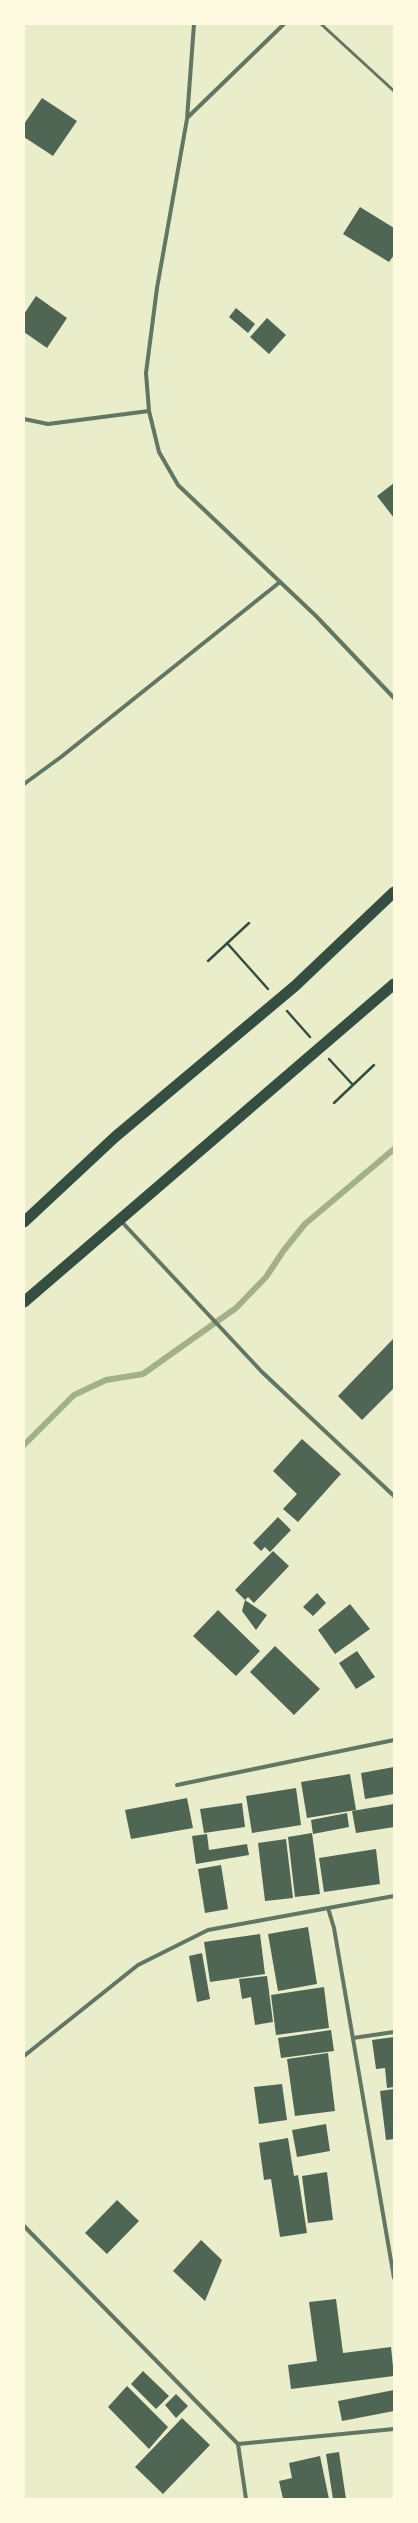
<!DOCTYPE html>
<style>
body{margin:0}
#map{position:relative;width:418px;height:2523px;overflow:hidden;background:#e9edc9;font-family:"DejaVu Sans",sans-serif}
canvas{display:block}
.frame{position:absolute;inset:0;border:25px solid #fefae0;pointer-events:none}
</style>
<div id="map">
<canvas width="418" height="2523"></canvas>
<div class="frame"></div>
</div>
<script>
const g = document.querySelector('canvas').getContext('2d');
g.lineJoin = 'round';
function poly(rows) {
  const path = new Path2D();
  for (const r of rows) {
    path.moveTo(r[0], r[1]);
    for (let i = 2; i < r.length; i += 2) path.lineTo(r[i], r[i + 1]);
  }
  return path;
}
function strokePath(path, color, width, dash) {
  g.strokeStyle = color;
  g.lineWidth = width;
  g.lineCap = dash ? 'butt' : 'round';
  g.setLineDash(dash || []);
  g.stroke(path);
}
function fillPath(path, color) {
  g.fillStyle = color;
  g.fill(path, 'evenodd');
}
strokePath(poly([
 [24,1445,74,1395,106,1380,143,1374,236,1308,266,1277,284,1250,305,1224,394,1149]
]), '#a3b18a', 6);
fillPath(poly([
 [42,98,77,121,53,156,24,137,24,124],
 [360,207,394,228,394,255,389,262,343,234],
 [36,296,67,318,47,348,24,332,24,314],
 [236,308,255,324,248,333,229,317],
 [267,318,286,335,269,354,250,337],
 [394,483,394,518,377,496],
 [394,1338,394,1388,362,1420,338,1396],
 [302,1439,341,1474,298,1522,283,1509,297,1494,273,1471],
 [278,1517,291,1530,270,1552,265,1547,261,1551,253,1543],
 [273,1551,289,1566,254,1603,248,1597,245,1600,267,1615,256,1630,242,1611,245,1600,235,1590],
 [317,1593,326,1603,313,1616,303,1607],
 [350,1604,370,1629,335,1654,318,1630],
 [218,1610,260,1651,236,1676,193,1636],
 [275,1646,320,1689,294,1715,250,1672],
 [357,1651,375,1677,356,1689,339,1663],
 [394,1767,394,1794,365,1799,361,1773],
 [350,1774,356,1810,307,1818,301,1782],
 [296,1788,301,1825,252,1833,246,1796],
 [187,1798,193,1828,131,1839,125,1810],
 [242,1803,245,1827,204,1833,200,1809],
 [394,1804,394,1827,356,1833,352,1811],
 [347,1813,349,1827,313,1834,311,1820],
 [312,1833,320,1894,295,1897,288,1837],
 [207,1834,209,1850,247,1844,249,1855,196,1864,192,1836],
 [286,1839,293,1898,265,1901,258,1843],
 [376,1849,380,1884,324,1892,319,1858],
 [221,1865,228,1909,205,1913,198,1869],
 [308,1927,317,1984,278,1991,268,1934],
 [260,1934,265,1974,210,1982,204,1942],
 [202,1953,210,1999,197,2002,189,1956],
 [267,1976,273,2022,255,2025,251,1997,242,1999,239,1979],
 [324,1987,329,2028,276,2035,271,1995],
 [331,2030,334,2051,281,2058,278,2038],
 [394,2037,394,2087,387,2088,385,2068,376,2069,372,2040],
 [328,2053,335,2111,295,2116,287,2059],
 [282,2084,287,2120,259,2124,254,2087],
 [394,2089,394,2139,386,2140,380,2091],
 [326,2124,330,2151,297,2157,292,2130],
 [288,2138,294,2176,298,2175,307,2233,280,2237,271,2179,264,2180,259,2143],
 [327,2172,333,2220,308,2223,302,2176],
 [117,2200,139,2221,107,2254,85,2233],
 [201,2240,222,2260,205,2301,173,2271],
 [336,2299,343,2353,391,2347,394,2376,291,2389,288,2365,317,2361,309,2302],
 [143,2371,169,2396,156,2409,131,2384],
 [127,2386,168,2427,149,2449,108,2407],
 [394,2390,394,2411,342,2421,338,2401],
 [176,2394,188,2406,176,2418,165,2405],
 [182,2418,210,2445,163,2494,135,2467],
 [339,2452,346,2499,333,2499,326,2454],
 [320,2456,329,2499,283,2499,279,2481,292,2478,289,2463]
]), '#4f6655');
strokePath(poly([
 [227,943,268,989],
 [208,961,249,923],
 [287,1011,310,1037],
 [329,1059,353,1085],
 [334,1103,374,1065]
]), '#344e41', 2.5);
strokePath(poly([
 [321,24,394,91]
]), '#617663', 3);
strokePath(poly([
 [194,24,187,119,157,288,146,373,149,411,159,452,178,485,316,616,394,698],
 [187,118,284,24],
 [24,419,48,424,149,411],
 [24,784,61,757,280,582],
 [121,1221,262,1372,394,1496],
 [177,1785,394,1740],
 [328,1908,334,1928,394,2278],
 [353,2038,394,2032],
 [24,2056,138,1965,208,1930,394,1896],
 [24,2226,238,2444,246,2499],
 [238,2444,394,2429]
]), '#617663', 4);
strokePath(poly([
 [24,1222,115,1137,295,986,394,892],
 [24,1302,394,984]
]), '#344e41', 11);
</script>
